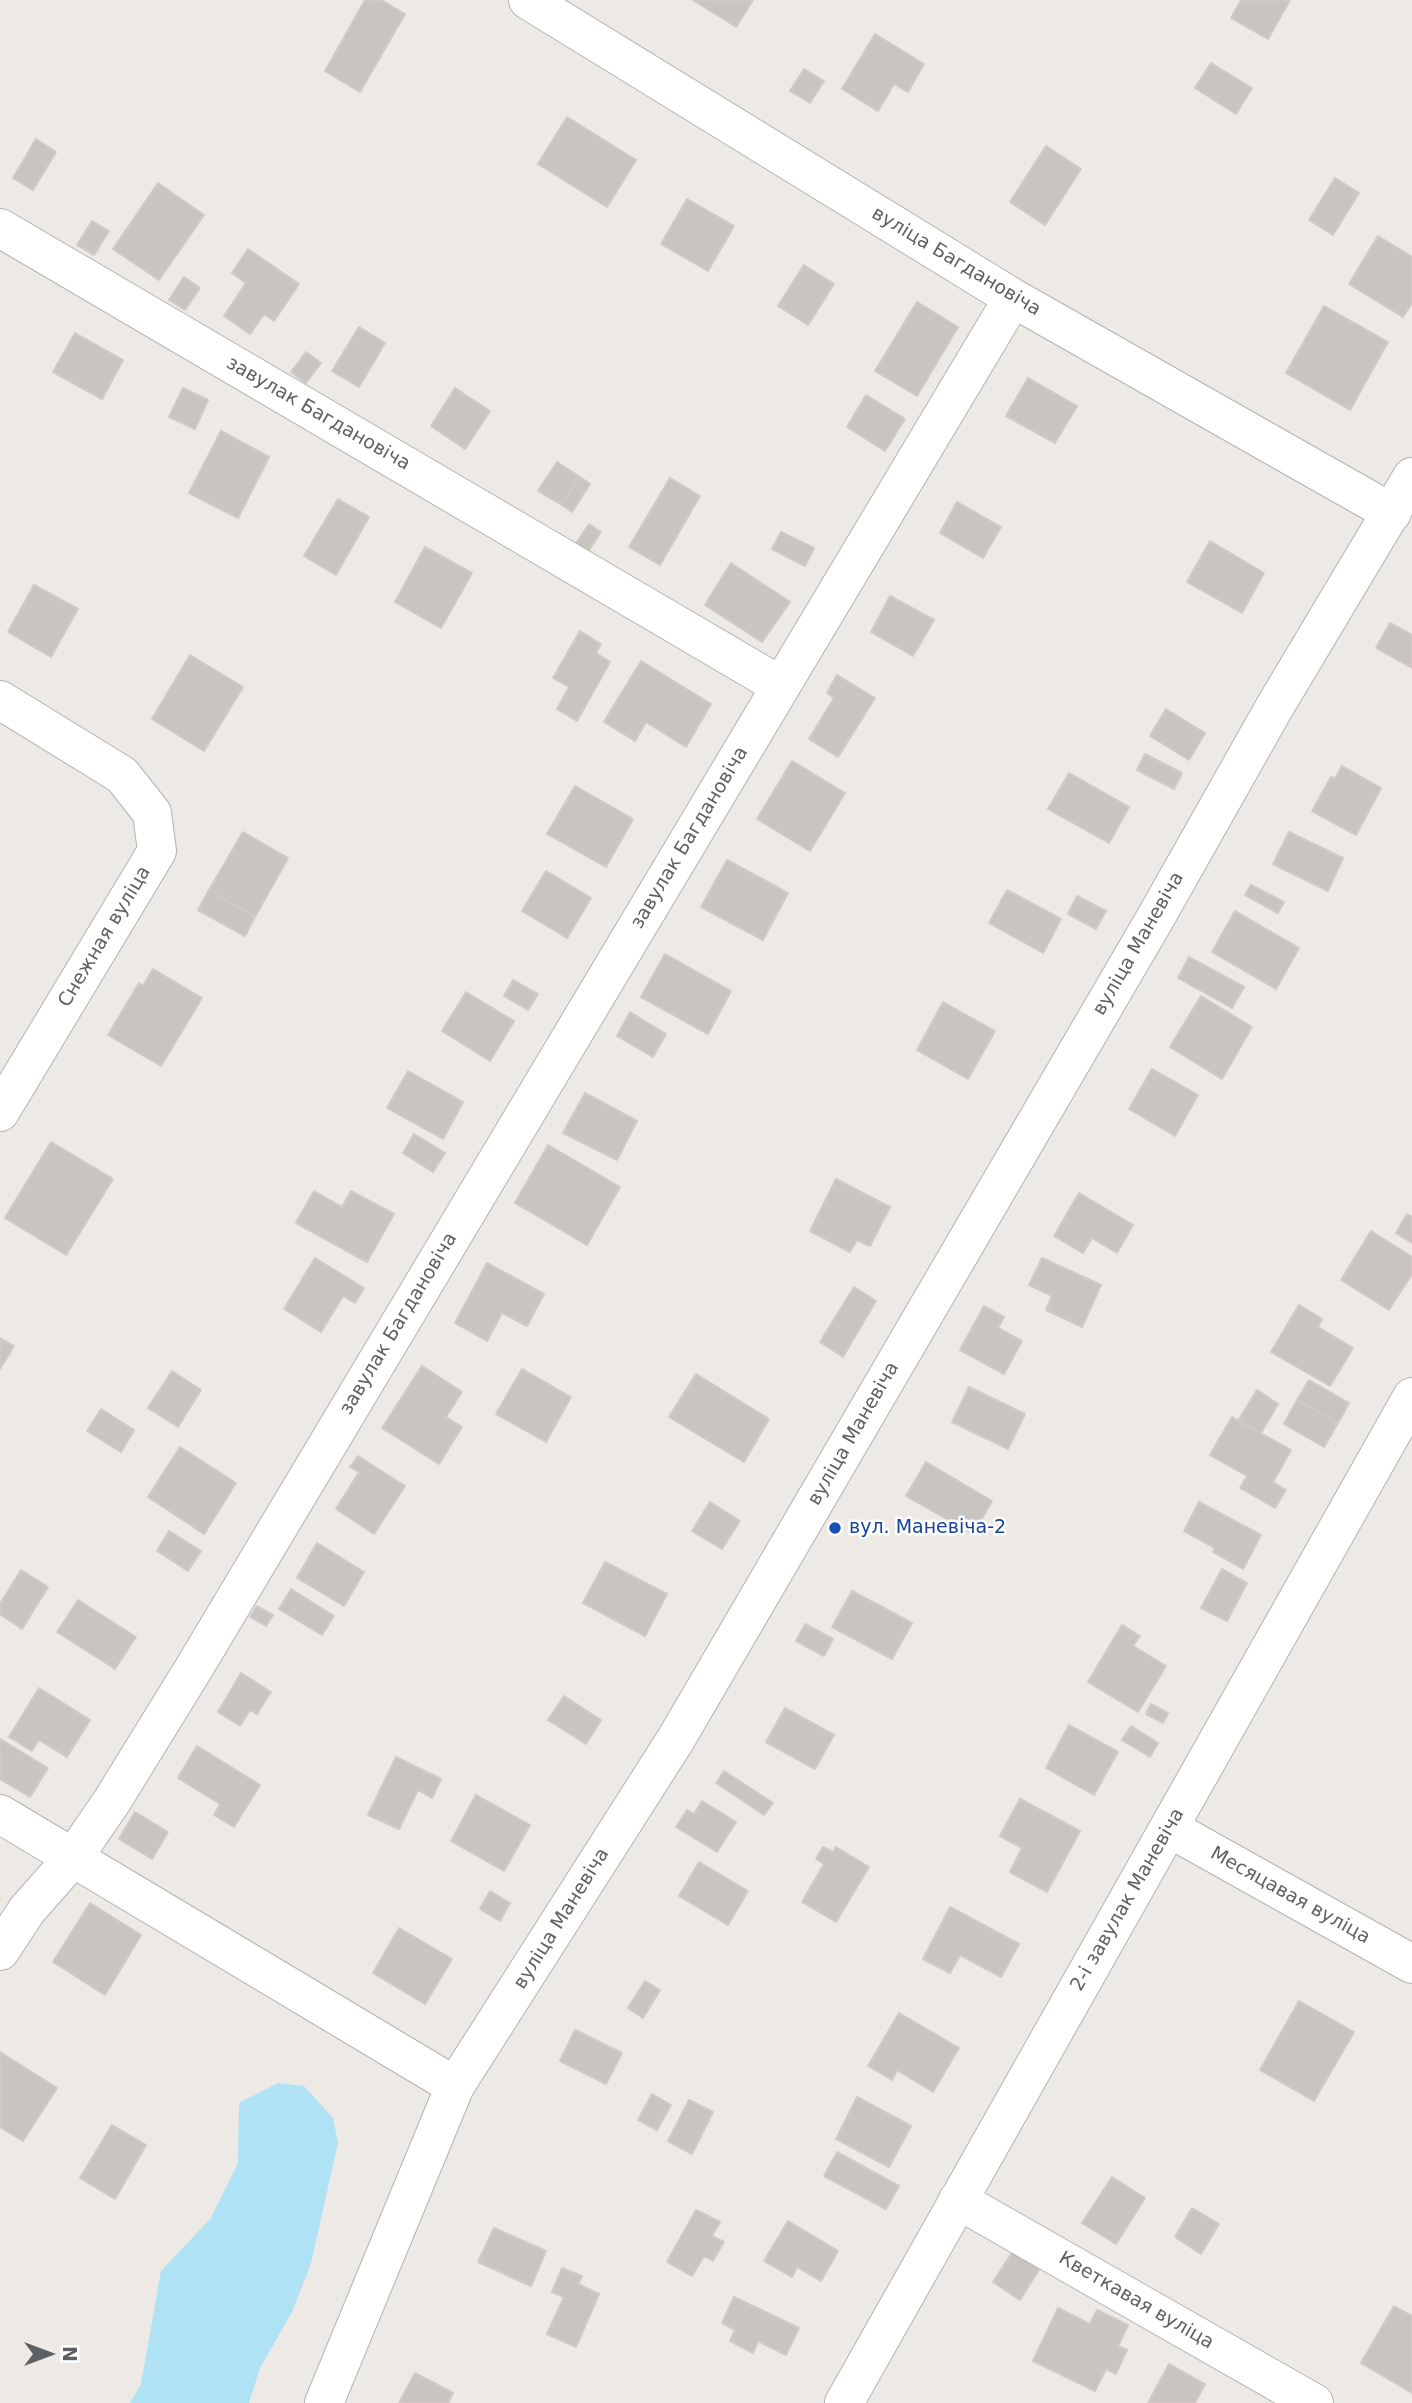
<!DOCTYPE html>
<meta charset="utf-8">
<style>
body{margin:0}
#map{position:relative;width:1412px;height:2403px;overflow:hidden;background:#edeae5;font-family:"DejaVu Sans",sans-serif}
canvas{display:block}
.north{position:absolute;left:14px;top:2319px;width:70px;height:70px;-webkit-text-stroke:5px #fff;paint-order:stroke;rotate:90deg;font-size:19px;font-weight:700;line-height:28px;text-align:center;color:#5d6163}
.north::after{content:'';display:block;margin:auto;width:24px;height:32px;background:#5d6163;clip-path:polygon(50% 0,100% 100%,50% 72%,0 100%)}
</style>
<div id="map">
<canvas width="1412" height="2403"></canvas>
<div class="north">N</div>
</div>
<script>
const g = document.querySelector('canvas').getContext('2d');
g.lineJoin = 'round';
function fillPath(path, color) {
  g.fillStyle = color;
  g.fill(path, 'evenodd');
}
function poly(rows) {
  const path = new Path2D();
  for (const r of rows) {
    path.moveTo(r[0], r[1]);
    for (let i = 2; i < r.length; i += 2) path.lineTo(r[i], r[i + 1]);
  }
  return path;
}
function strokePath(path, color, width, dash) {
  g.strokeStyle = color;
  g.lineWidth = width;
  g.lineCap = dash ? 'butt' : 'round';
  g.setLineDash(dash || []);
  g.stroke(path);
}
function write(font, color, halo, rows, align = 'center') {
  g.font = font + ' "DejaVu Sans",sans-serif';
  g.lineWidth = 5;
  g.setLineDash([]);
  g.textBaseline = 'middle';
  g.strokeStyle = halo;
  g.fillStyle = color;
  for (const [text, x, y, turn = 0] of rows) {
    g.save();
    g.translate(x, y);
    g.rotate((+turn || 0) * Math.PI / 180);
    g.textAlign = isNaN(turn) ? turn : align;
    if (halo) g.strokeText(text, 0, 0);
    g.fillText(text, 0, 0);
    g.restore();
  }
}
fillPath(poly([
 [278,2083,304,2086,333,2118,338,2143,311,2263,292,2312,260,2368,249,2403,130,2403,141,2384,161,2271,211,2218,238,2163,239,2103]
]), '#aee2f4');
const building = poly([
 [365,0,381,0,405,14,360,92,325,71,365,0],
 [693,0,753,0,736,27,693,0],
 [1241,0,1290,0,1268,39,1231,18,1241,0],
 [875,34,924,64,908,92,894,84,878,111,842,89,875,34],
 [1211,63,1252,88,1236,114,1195,88,1211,63],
 [804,69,824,81,810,103,790,91,804,69],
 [567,117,636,160,607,207,538,164,567,117],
 [36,139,56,152,33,190,13,178,36,139],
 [1046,146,1081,169,1045,225,1010,202,1046,146],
 [1335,178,1359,193,1333,235,1309,220,1335,178],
 [158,183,204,215,159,280,113,249,158,183],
 [687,199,734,226,708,271,661,244,687,199],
 [92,221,109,231,94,255,77,245,92,221],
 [1378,236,1412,257,1412,303,1403,317,1349,284,1378,236],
 [248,249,299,284,274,321,264,314,250,334,224,316,246,283,232,273,248,249],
 [804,265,834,284,808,325,778,306,804,265],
 [184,277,200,288,185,310,169,300,184,277],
 [917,302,958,327,917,396,875,371,917,302],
 [1324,306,1388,342,1350,410,1286,373,1324,306],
 [359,327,385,343,359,387,332,371,359,327],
 [75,333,123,360,102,399,53,372,75,333],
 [306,352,321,363,306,383,291,372,306,352],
 [1028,378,1077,406,1055,443,1006,416,1028,378],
 [183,388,208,400,195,429,169,417,183,388],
 [455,388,490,411,465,449,431,426,455,388],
 [866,395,905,419,885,451,847,427,866,395],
 [221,431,269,457,238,518,189,493,221,431],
 [557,462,580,477,562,505,538,491,557,462],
 [580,477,590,484,572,512,562,505,580,477],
 [670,478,700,496,660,565,629,547,670,478],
 [338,499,369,517,336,575,304,556,338,499],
 [957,502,1001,527,983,558,940,533,957,502],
 [589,524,601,532,583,559,571,551,589,524],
 [781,532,814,548,805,566,772,549,781,532],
 [1210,541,1264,573,1242,613,1187,582,1210,541],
 [425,547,472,573,441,628,395,602,425,547],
 [731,563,790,602,762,642,705,605,731,563],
 [34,585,78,609,51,657,8,632,34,585],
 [890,596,934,620,913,656,871,632,890,596],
 [1390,623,1412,635,1412,668,1376,648,1390,623],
 [580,631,601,644,596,653,610,662,577,721,557,709,569,687,553,678,580,631],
 [190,655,243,687,204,751,152,719,190,655],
 [641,661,711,704,686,747,646,722,635,741,604,722,641,661],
 [837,675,875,698,838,757,809,739,834,698,827,693,837,675],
 [1166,709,1205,733,1189,760,1150,736,1166,709],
 [1145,754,1182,773,1174,789,1137,770,1145,754],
 [792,761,845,793,810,851,757,819,792,761],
 [1342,766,1381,788,1356,835,1312,811,1331,777,1335,779,1342,766],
 [1069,773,1129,807,1109,843,1048,809,1069,773],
 [575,786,633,819,606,867,547,834,575,786],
 [243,832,288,858,255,917,209,890,243,832],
 [1289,832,1343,858,1328,891,1273,864,1289,832],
 [727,860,788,893,763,940,701,907,727,860],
 [546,871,591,898,567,938,522,911,546,871],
 [1251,885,1284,902,1278,913,1245,895,1251,885],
 [209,890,255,917,245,936,198,910,209,890],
 [1007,890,1061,919,1043,953,989,923,1007,890],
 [1077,896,1106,911,1096,929,1068,914,1077,896],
 [1235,911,1299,948,1276,989,1212,952,1235,911],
 [665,954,731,991,708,1034,641,997,665,954],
 [1189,957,1244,987,1232,1008,1178,978,1189,957],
 [153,969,202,998,161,1066,108,1035,139,983,143,986,153,969],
 [513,980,538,994,528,1010,504,996,513,980],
 [466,992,514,1021,490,1061,442,1031,466,992],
 [1201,996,1252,1027,1222,1079,1170,1047,1201,996],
 [943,1002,995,1031,968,1079,917,1050,943,1002],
 [630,1012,666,1034,653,1057,617,1036,630,1012],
 [1152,1069,1198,1095,1175,1136,1129,1109,1152,1069],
 [408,1071,463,1102,443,1139,387,1108,408,1071],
 [585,1093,637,1121,617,1160,563,1133,585,1093],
 [414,1134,445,1153,433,1172,403,1153,414,1134],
 [51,1142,113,1179,66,1255,5,1218,51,1142],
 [548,1145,620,1187,587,1245,515,1203,548,1145],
 [836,1179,890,1207,870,1246,857,1240,850,1252,810,1231,836,1179],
 [314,1191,342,1207,351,1191,394,1214,367,1262,296,1223,314,1191],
 [1079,1193,1133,1225,1117,1253,1092,1238,1083,1253,1054,1236,1079,1193],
 [1407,1214,1412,1217,1412,1243,1396,1233,1407,1214],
 [1371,1231,1412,1257,1412,1274,1389,1310,1341,1280,1371,1231],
 [315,1258,364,1288,355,1303,343,1296,321,1332,284,1309,315,1258],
 [1042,1258,1101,1285,1082,1327,1046,1310,1052,1296,1029,1285,1042,1258],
 [487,1263,544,1294,527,1326,502,1313,487,1341,455,1323,487,1263],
 [854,1287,876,1301,843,1357,820,1342,854,1287],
 [1299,1305,1322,1319,1318,1327,1353,1348,1330,1386,1271,1352,1299,1305],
 [984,1306,1004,1317,998,1328,1022,1341,1004,1374,960,1350,984,1306],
 [0,1338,14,1346,0,1369,0,1338],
 [422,1366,462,1392,446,1417,462,1427,439,1464,382,1428,422,1366],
 [522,1369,571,1397,546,1442,496,1414,522,1369],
 [172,1371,201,1390,178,1427,148,1408,172,1371],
 [696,1374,769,1419,744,1462,669,1417,696,1374],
 [1309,1380,1349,1403,1338,1423,1297,1400,1309,1380],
 [969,1387,1025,1414,1008,1449,952,1422,969,1387],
 [1257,1390,1278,1404,1261,1433,1238,1421,1257,1390],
 [1297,1400,1338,1423,1324,1447,1284,1424,1297,1400],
 [101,1409,134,1430,121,1452,87,1431,101,1409],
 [1232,1417,1291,1450,1273,1482,1286,1490,1275,1508,1240,1488,1247,1476,1210,1455,1232,1417],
 [180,1447,236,1483,204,1534,148,1497,180,1447],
 [358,1456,405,1486,374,1534,336,1509,359,1472,350,1467,358,1456],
 [926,1462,992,1501,973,1534,906,1496,926,1462],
 [710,1502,740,1521,722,1549,692,1531,710,1502],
 [1199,1502,1261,1535,1243,1569,1213,1552,1215,1548,1184,1531,1199,1502],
 [169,1531,201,1551,188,1571,157,1551,169,1531],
 [317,1543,364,1572,344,1606,297,1578,317,1543],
 [605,1562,667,1594,645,1636,583,1603,605,1562],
 [1222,1569,1247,1583,1227,1621,1201,1608,1222,1569],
 [21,1570,48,1587,22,1629,0,1614,0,1604,21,1570],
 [291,1589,334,1616,322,1635,279,1609,291,1589],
 [852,1591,912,1623,892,1659,832,1627,852,1591],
 [78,1600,136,1637,115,1669,57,1632,78,1600],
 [257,1606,273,1615,266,1626,250,1617,257,1606],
 [805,1624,833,1639,824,1656,796,1641,805,1624],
 [1122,1625,1140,1636,1133,1646,1166,1666,1138,1712,1088,1682,1122,1625],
 [241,1673,271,1692,257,1714,250,1710,240,1726,218,1712,241,1673],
 [39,1688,90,1720,67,1757,39,1740,32,1751,9,1737,39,1688],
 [564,1696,601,1720,586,1744,548,1720,564,1696],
 [1151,1704,1168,1713,1163,1723,1146,1714,1151,1704],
 [785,1708,834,1735,815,1769,766,1742,785,1708],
 [1069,1725,1118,1752,1094,1795,1046,1768,1069,1725],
 [1131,1726,1158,1743,1150,1757,1122,1740,1131,1726],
 [0,1739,48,1768,30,1797,0,1779,0,1739],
 [197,1746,260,1785,234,1827,214,1815,220,1804,178,1778,197,1746],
 [396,1757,441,1779,432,1798,418,1790,399,1829,368,1815,396,1757],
 [724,1771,773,1803,764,1815,716,1783,724,1771],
 [476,1795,530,1825,504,1871,451,1841,476,1795],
 [1020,1799,1080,1831,1047,1892,1010,1872,1022,1848,1000,1836,1020,1799],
 [702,1801,736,1822,717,1852,676,1827,687,1810,694,1814,702,1801],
 [135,1812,168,1832,152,1859,119,1839,135,1812],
 [823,1847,833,1852,836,1847,869,1867,836,1922,802,1902,824,1864,816,1859,823,1847],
 [699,1862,748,1891,728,1925,679,1896,699,1862],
 [490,1891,510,1903,500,1921,480,1909,490,1891],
 [90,1903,141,1935,105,1995,53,1962,90,1903],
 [950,1907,1019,1944,1001,1977,960,1955,950,1973,923,1959,950,1907],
 [399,1928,452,1959,425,2004,373,1973,399,1928],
 [645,1981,660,1990,643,2018,628,2008,645,1981],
 [1299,2001,1354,2032,1314,2101,1260,2070,1299,2001],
 [899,2013,959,2048,933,2092,897,2070,892,2080,868,2066,899,2013],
 [575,2030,622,2053,606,2084,560,2061,575,2030],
 [0,2052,57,2088,23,2141,0,2127,0,2052],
 [652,2094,671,2105,657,2130,638,2120,652,2094],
 [857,2097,911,2126,889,2167,836,2139,857,2097],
 [689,2100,713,2112,692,2154,668,2141,689,2100],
 [112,2125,146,2145,115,2199,80,2178,112,2125],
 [837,2152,899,2186,886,2209,824,2176,837,2152],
 [1112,2177,1145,2198,1116,2244,1082,2223,1112,2177],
 [1192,2208,1219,2224,1201,2254,1175,2237,1192,2208],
 [696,2210,720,2222,712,2236,724,2242,713,2261,704,2256,692,2276,667,2262,696,2210],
 [788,2221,838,2251,821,2281,797,2267,792,2277,764,2261,788,2221],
 [494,2228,546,2251,531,2286,478,2262,494,2228],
 [1013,2251,1040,2268,1020,2300,993,2282,1013,2251],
 [562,2268,582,2276,578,2284,599,2294,576,2347,547,2334,564,2297,552,2292,562,2268],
 [734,2297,799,2328,786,2355,758,2341,753,2353,730,2341,735,2330,722,2323,734,2297],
 [1394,2306,1412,2316,1412,2393,1361,2363,1394,2306],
 [1058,2308,1090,2324,1097,2310,1128,2325,1118,2346,1127,2350,1116,2374,1106,2369,1095,2391,1033,2361,1058,2308],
 [1169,2364,1205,2384,1195,2403,1148,2403,1169,2364],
 [415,2373,453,2393,448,2403,399,2403,415,2373]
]);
fillPath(building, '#c8c5c1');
strokePath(building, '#d1cac4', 2);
const street = poly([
 [528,0,1013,298,1392,513],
 [0,228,781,686],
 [0,700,122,775,152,813,157,851,0,1112],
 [0,1814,455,2086],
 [1169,1828,1412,1964],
 [0,1951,27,1910,73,1858,112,1801,194,1668,1013,298],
 [958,2200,1314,2403],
 [324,2403,455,2086,676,1739,1156,917,1274,708,1412,477],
 [844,2403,1412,1397]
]);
strokePath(street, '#b0b3b5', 40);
strokePath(street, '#fff', 38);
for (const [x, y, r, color] of [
 [835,1528,7,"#1a4fb4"]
]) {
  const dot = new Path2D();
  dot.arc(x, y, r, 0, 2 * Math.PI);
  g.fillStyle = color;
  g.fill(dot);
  strokePath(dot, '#fff', 2.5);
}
write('19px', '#5d6163', '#fff', [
 ["вуліца Багдановіча",956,262,31],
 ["завулак Багдановіча",318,414,30],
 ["завулак Багдановіча",690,838,-59],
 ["Снежная вуліца",105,937,-59],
 ["вуліца Маневіча",1139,944,-60],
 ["завулак Багдановіча",399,1324,-59],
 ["вуліца Маневіча",854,1434,-60],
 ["Месяцавая вуліца",1290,1896,29],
 ["2-і завулак Маневіча",1128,1900,-60],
 ["вуліца Маневіча",562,1919,-58],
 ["Кветкавая вуліца",1136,2301,30]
]);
write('19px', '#164399', '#fff', [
 ["вул. Маневіча-2",849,1528]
], 'left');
</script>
